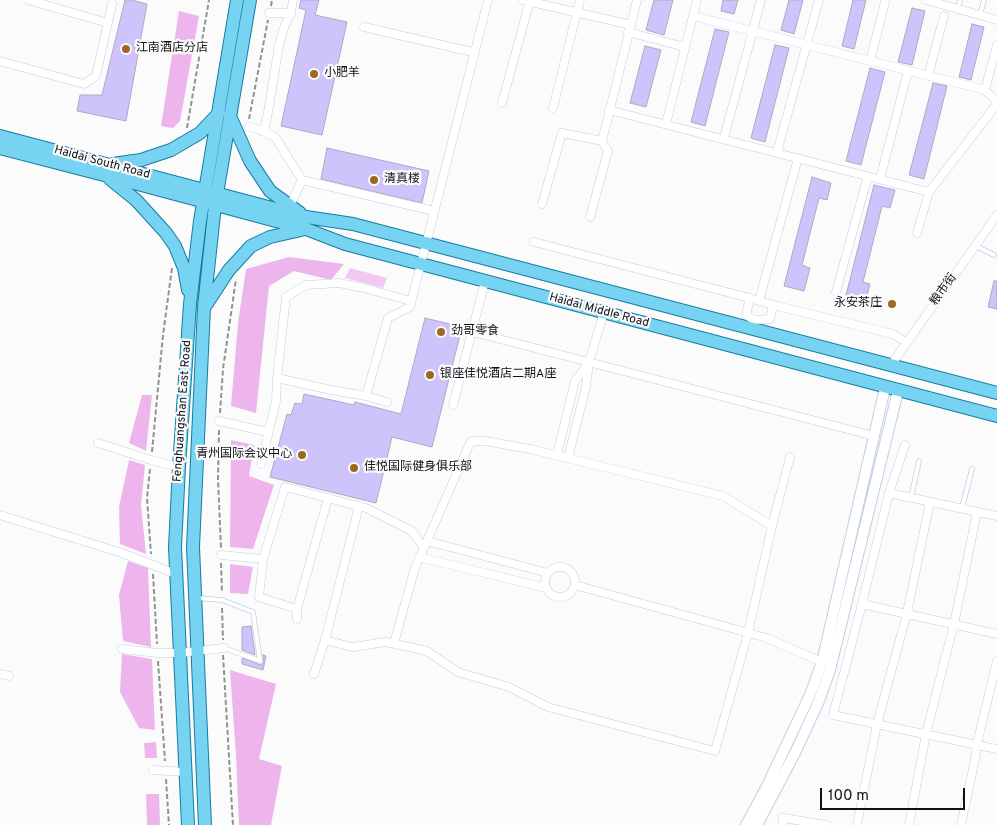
<!DOCTYPE html>
<meta charset="utf-8">
<style>
body{margin:0}
#map{position:relative;width:997px;height:825px;overflow:hidden;background:#fbfbfb;font-family:Overpass,sans-serif}
canvas{display:block}
.scale{position:absolute;left:820px;top:788px;width:145px;height:22px;box-sizing:border-box;border:2px solid #0d1219;border-top:0;padding-left:6px;font-size:15px;line-height:18px;white-space:nowrap;color:#0d1219;-webkit-text-stroke:4px #fbfbfb;paint-order:stroke}
</style>
<div id="map">
<canvas width="997" height="825"></canvas>
<div class="scale">100 m</div>
</div>
<script>
const g = document.querySelector('canvas').getContext('2d');
g.lineJoin = 'round';
function fillPath(path, color) {
  g.fillStyle = color;
  g.fill(path, 'evenodd');
}
function poly(rows) {
  const path = new Path2D();
  for (const r of rows) {
    if (r.length === 3) {
      path.moveTo(r[0] + r[2], r[1]);
      path.arc(r[0], r[1], r[2], 0, 2 * Math.PI);
      continue;
    }
    path.moveTo(r[0], r[1]);
    for (let i = 2; i < r.length; i += 2) path.lineTo(r[i], r[i + 1]);
  }
  return path;
}
function strokePath(path, color, width, dash) {
  g.strokeStyle = color;
  g.lineWidth = width;
  g.lineCap = dash ? 'butt' : 'round';
  g.setLineDash(dash || []);
  g.stroke(path);
}
function write(font, color, halo, rows, align = 'center') {
  g.font = font + ' Overpass,"Noto Sans SC",sans-serif';
  g.lineWidth = 4.5;
  g.setLineDash([]);
  g.textBaseline = 'middle';
  g.strokeStyle = halo;
  g.fillStyle = color;
  for (const [text, x, y, turn = 0] of rows) {
    g.save();
    g.translate(x, y);
    g.rotate((+turn || 0) * Math.PI / 180);
    g.textAlign = isNaN(turn) ? turn : align;
    if (halo) g.strokeText(text, 0, 0);
    g.fillText(text, 0, 0);
    g.restore();
  }
}
fillPath(poly([
 [350,268,387,278,383,288,345,278]
]), '#f2c8f1');
fillPath(poly([
 [179,11,199,16,180,121,173,128,161,126],
 [289,257,344,264,331,280,294,271,269,286,256,413,231,406,238,323,246,269],
 [142,395,152,395,146,451,129,443],
 [231,440,254,445,249,476,274,485,253,549,230,547],
 [129,460,145,465,141,505,146,554,120,544,119,507],
 [128,561,148,568,151,647,123,641,119,595],
 [230,564,253,567,248,594,230,593],
 [122,654,152,659,155,730,139,728,120,692],
 [230,670,276,684,259,759,282,766,271,825,239,825,236,756],
 [156,742,157,758,145,758,144,743],
 [146,794,159,794,160,825,147,825]
]), '#edb5ec');
const building = poly([
 [125,0,131,0,147,4,126,121,77,111,80,95,102,95,125,0],
 [301,0,319,0,315,15,347,22,322,135,281,126,306,10,299,8,301,0],
 [654,0,673,0,664,35,646,30,654,0],
 [723,0,738,0,734,14,721,11,723,0],
 [789,0,803,0,794,34,781,30,789,0],
 [853,0,866,0,854,49,842,46,853,0],
 [912,8,925,11,912,65,898,62,912,8],
 [972,24,984,27,971,80,959,77,972,24],
 [715,29,729,32,705,126,691,122,715,29],
 [775,45,789,48,765,142,751,138,775,45],
 [645,46,661,50,646,107,630,103,645,46],
 [870,68,885,72,861,165,846,161,870,68],
 [933,83,947,86,924,179,909,175,933,83],
 [327,148,429,171,422,203,321,179,327,148],
 [812,177,831,183,827,200,819,198,802,265,810,268,804,291,784,286,812,177],
 [874,185,895,190,890,208,882,206,863,282,870,284,865,304,845,299,874,185],
 [994,281,997,281,997,309,988,307,994,281],
 [425,318,462,327,432,447,392,437,376,503,270,477,287,414,291,415,295,403,302,404,304,394,354,405,355,402,401,414,425,318],
 [251,626,255,655,242,650,242,627,251,626],
 [263,655,266,656,263,670,242,664,242,658,261,665,264,662,263,655]
]);
fillPath(building, '#cec4fb');
strokePath(building, '#ada9c0', 1);
const service = poly([
 [958,9,960,0],
 [980,15,984,0],
 [976,246,994,255],
 [911,498,919,461],
 [962,508,972,469],
 [197,598,222,600,253,612,260,661,224,648]
]);
const minor = poly([
 [28,0,108,23],
 [293,0,291,13,285,25,279,45,269,107,264,132,275,137,302,180,434,211],
 [523,0,631,25],
 [926,0,997,20],
 [269,13,291,13],
 [693,16,985,90],
 [364,27,468,51,475,52],
 [628,32,685,47],
 [997,45,985,90,997,102],
 [0,61,84,84,96,76,112,4],
 [870,61,885,2],
 [928,76,944,16],
 [502,103,530,0],
 [553,108,580,0],
 [609,110,929,192],
 [666,124,697,0],
 [249,127,261,130,264,132],
 [724,138,761,0],
 [777,152,819,0],
 [881,175,908,71],
 [542,204,562,133,602,141],
 [290,206,302,180],
 [590,217,608,151,602,141,637,0],
 [917,233,929,192,997,104],
 [534,242,742,296,773,305,893,334,907,343],
 [836,292,868,176],
 [750,298,746,315,754,320,770,319,773,305],
 [759,301,798,158],
 [469,331,874,436],
 [891,365,997,215],
 [277,378,331,390,366,396,387,402],
 [366,396,388,318,410,307,488,0],
 [453,405,485,281],
 [219,421,268,432],
 [98,443,151,460,179,467],
 [905,445,889,493,862,604,833,715,997,749],
 [557,455,575,381,588,364],
 [568,458,586,387,589,362,604,312],
 [261,464,276,401,277,378,286,297,306,285,339,283,364,288,411,301],
 [889,493,997,516],
 [0,515,122,553,176,574],
 [427,541,548,573],
 [221,555,263,559],
 [419,557,546,588],
 [560,582,15],
 [575,585,767,638,822,662],
 [862,604,997,634],
 [297,609,259,597,263,559,285,487,366,508,412,531,424,548],
 [297,619,297,609,328,498],
 [325,640,352,647,386,642,427,651,458,672,509,687,548,707,715,751,748,633,772,526,790,457],
 [394,643,415,568,471,441,485,441,530,449,723,496,772,526],
 [122,649,158,653,180,653,224,648],
 [0,674,9,676],
 [314,674,325,640,359,506],
 [153,770,186,772],
 [782,825,783,818,826,825],
 [857,825,877,724,907,613,930,502],
 [909,825,926,734,954,624,977,512],
 [961,825,975,759,977,744,997,661]
]);
const tertiary = poly([
 [746,825,767,786,810,695,822,662,885,388],
 [757,825,795,753,819,701,830,670,898,391]
]);
const primary = poly([
 [230,116,250,161,270,191,300,213],
 [0,136,306,217,353,224,997,393],
 [0,148,104,175,306,229,345,244,421,264,997,416],
 [113,164,141,160,171,150,200,133,219,113],
 [110,179,136,200,166,233,175,246,184,268,188,290],
 [206,305,229,270,251,246,270,237,301,230],
 [188,825,175,547,179,467,190,304,200,221,237,0],
 [205,825,193,547,204,307,215,205,250,0]
]);
strokePath(service, '#c1cee3', 5.5);
strokePath(minor, '#c1cee3', 9);
strokePath(tertiary, '#c1cee3', 12);
strokePath(primary, '#157d9f', 14);
strokePath(poly([
 [271,6,272,0],
 [249,119,268,20],
 [187,128,209,0],
 [220,413,223,369,236,279],
 [219,430,218,479,221,548],
 [152,452,163,335,172,268],
 [150,469,147,498,151,554],
 [221,563,222,593],
 [153,574,157,644],
 [222,608,223,640],
 [223,655,233,825],
 [158,661,165,761],
 [166,779,169,825]
]), '#909295', 2, [5, 2.5]);
strokePath(service, '#fff', 4);
strokePath(minor, '#fff', 8);
strokePath(tertiary, '#fff', 10);
strokePath(primary, '#76d3f1', 12);
for (const [x, y, r, color] of [
 [126,49,5,"#9f6723"],
 [314,74,5,"#9f6723"],
 [374,180,5,"#9f6723"],
 [892,304,5,"#9f6723"],
 [441,332,5,"#9f6723"],
 [430,375,5,"#9f6723"],
 [302,455,5,"#9f6723"],
 [354,468,5,"#9f6723"]
]) {
  const dot = new Path2D();
  dot.arc(x, y, r, 0, 2 * Math.PI);
  g.fillStyle = color;
  g.fill(dot);
  strokePath(dot, '#fbfbfb', 2);
}
write('12px', '#0d1219', '#fbfbfb', [
 ["江南酒店分店",136,49],
 ["小肥羊",324,74],
 ["清真楼",384,180],
 ["永安茶庄",882,304,"right"],
 ["劲哥零食",451,332],
 ["银座佳悦酒店二期A座",440,375],
 ["青州国际会议中心",292,455,"right"],
 ["佳悦国际健身俱乐部",364,468]
], 'left');
write('12px', '#0d1219', '#fbfbfb', [
 ["Haidai South Road",102,163,15],
 ["粮市街",944,290,-55],
 ["Haidai Middle Road",599,311,15],
 ["Fenghuangshan East Road",183,411,-86]
]);
</script>
